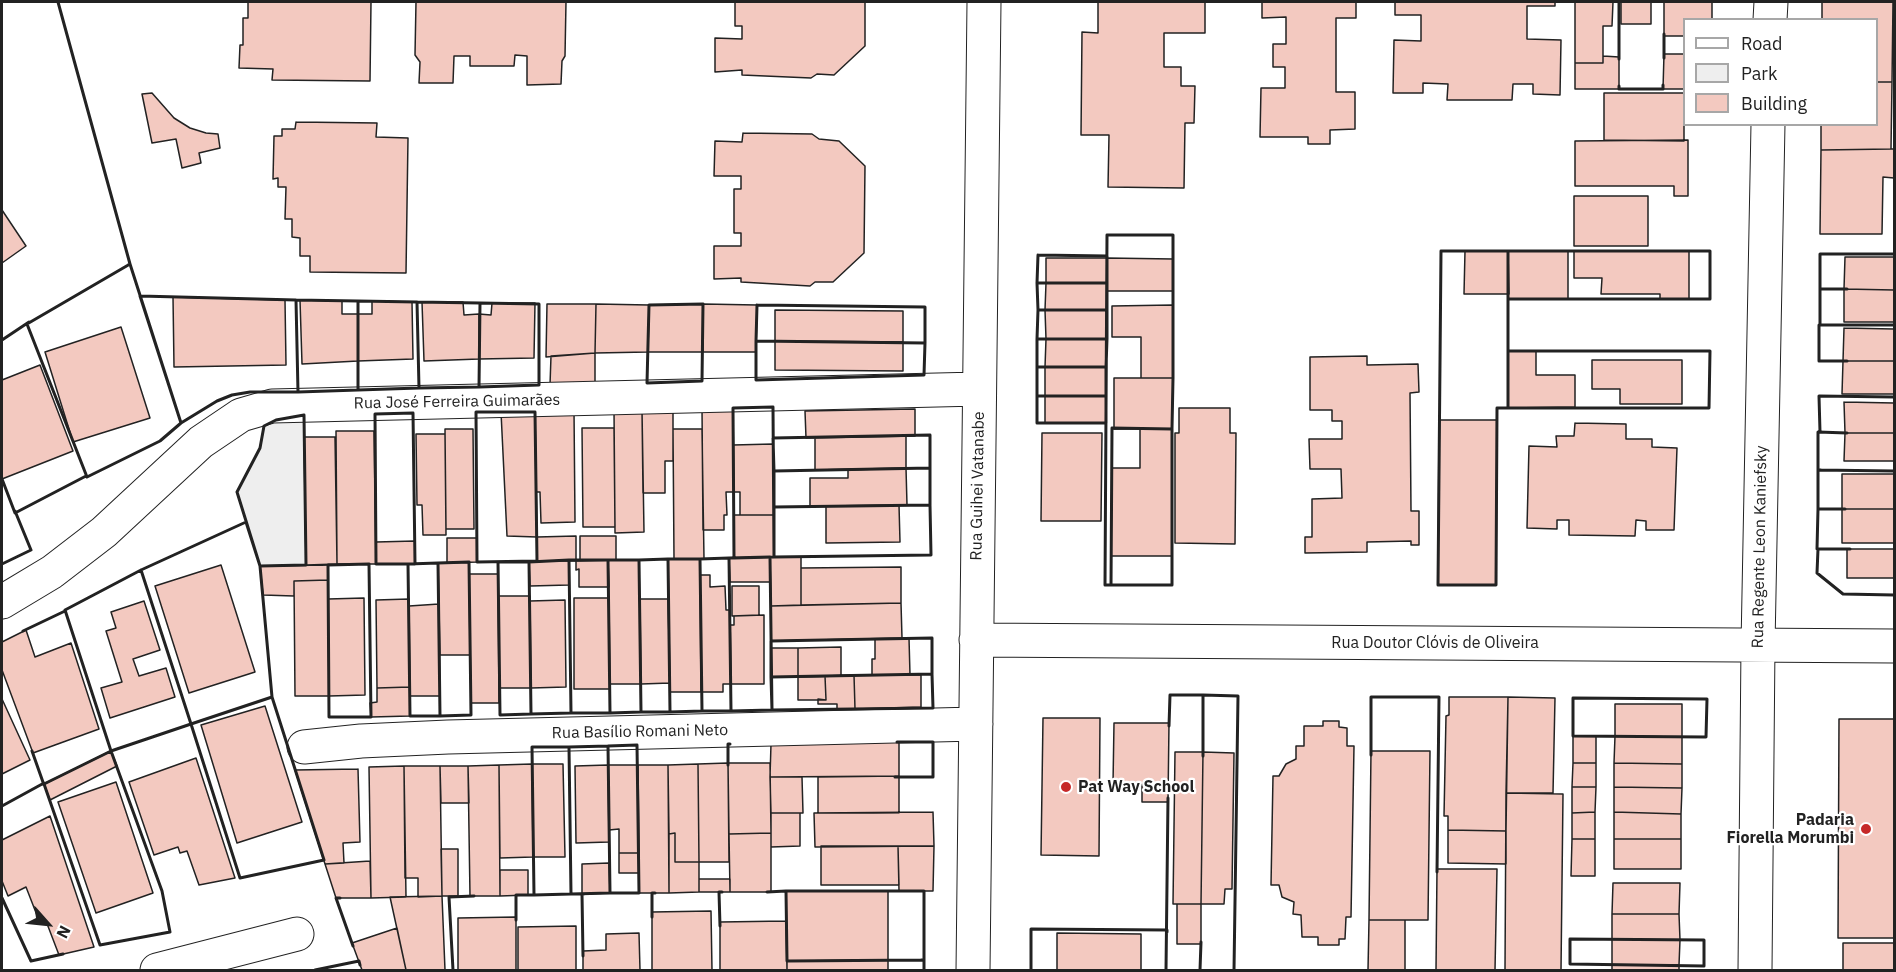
<!DOCTYPE html>
<meta charset="utf-8">
<style>
body{margin:0}
#map{position:relative;width:1896px;height:972px;overflow:hidden;background:#fff;font-family:"IBM Plex Sans",sans-serif}
canvas{display:block}
.frame{position:absolute;inset:0;border:3px solid #222;pointer-events:none}
.legend{position:absolute;left:1683px;top:18px;width:195px;height:108px;box-sizing:border-box;background:#fff;border:2px solid #a7a7a7;margin:0;padding:8px 10px;list-style:none;font-size:18px;color:#222}
.legend li{display:flex;align-items:center;gap:12px;height:30px}
.legend b{width:30px;border:2px solid #a7a7a7}
.north{position:absolute;left:18px;top:894px;width:60px;height:60px;-webkit-text-stroke:4px #fff;paint-order:stroke;rotate:117deg;font-size:16px;font-weight:700;line-height:24px;text-align:center;color:#222}
.north::after{content:'';display:block;margin:auto;width:21px;height:27px;background:#222;clip-path:polygon(50% 0,100% 100%,50% 72%,0 100%)}
</style>
<div id="map">
<canvas width="1896" height="972"></canvas>
<div class="frame"></div>
<ul class="legend">
<li><b style="height:8px;background:#fff"></b>Road</li>
<li><b style="height:16px;background:#eee"></b>Park</li>
<li><b style="height:16px;background:#f3c9c0"></b>Building</li>
</ul>
<div class="north">N</div>
</div>
<script>
const g = document.querySelector('canvas').getContext('2d');
g.lineJoin = 'round';
function fillPath(path, color) {
  g.fillStyle = color;
  g.fill(path, 'evenodd');
}
function poly(rows) {
  const path = new Path2D();
  for (const r of rows) {
    path.moveTo(r[0], r[1]);
    for (let i = 2; i < r.length; i += 2) path.lineTo(r[i], r[i + 1]);
  }
  return path;
}
function strokePath(path, color, width, dash) {
  g.strokeStyle = color;
  g.lineWidth = width;
  g.lineCap = dash ? 'butt' : 'round';
  g.setLineDash(dash || []);
  g.stroke(path);
}
function write(font, color, halo, rows, align = 'center') {
  g.font = font + ' "IBM Plex Sans",sans-serif';
  g.lineWidth = 4.5;
  g.setLineDash([]);
  g.textBaseline = 'middle';
  g.strokeStyle = halo;
  g.fillStyle = color;
  for (const [text, x, y, turn = 0] of rows) {
    g.save();
    g.translate(x, y);
    g.rotate((+turn || 0) * Math.PI / 180);
    g.textAlign = isNaN(turn) ? turn : align;
    if (halo) g.strokeText(text, 0, 0);
    g.fillText(text, 0, 0);
    g.restore();
  }
}
const green = poly([
 [304,415,306,565,260,566,237,492,260,448,264,426,276,420,304,415]
]);
fillPath(green, '#eee');
strokePath(green, '#6f6f6f', 1.5);
const building = poly([
 [248,2,371,2,370,81,272,80,273,69,239,68,240,45,243,45,243,18,248,18,248,2],
 [416,2,566,2,565,56,562,61,561,84,527,85,527,56,515,55,514,66,470,66,470,56,454,56,453,83,419,83,420,62,415,55,416,2],
 [735,2,865,2,865,46,834,75,817,74,811,78,742,75,742,70,715,72,715,38,742,39,742,26,735,26,735,2],
 [1098,2,1205,2,1205,33,1164,33,1164,67,1181,67,1181,86,1195,86,1194,123,1185,123,1184,188,1108,187,1109,135,1081,135,1082,32,1098,33,1098,2],
 [1262,2,1356,2,1356,18,1336,18,1336,92,1355,92,1355,129,1330,130,1330,144,1308,144,1308,137,1260,137,1261,88,1285,88,1285,67,1273,67,1273,44,1286,44,1286,17,1262,18,1262,2],
 [1395,2,1555,2,1555,6,1527,6,1527,39,1561,40,1560,95,1533,94,1533,84,1513,84,1512,100,1447,100,1448,84,1423,83,1423,93,1393,93,1394,40,1421,41,1421,15,1395,15,1395,2],
 [1575,2,1613,2,1612,26,1603,26,1603,63,1575,63,1575,2],
 [1621,2,1651,2,1651,24,1621,24,1621,2],
 [1664,2,1712,2,1712,20,1684,20,1684,36,1664,36,1664,2],
 [1822,2,1893,2,1892,82,1876,82,1876,20,1822,20,1822,2],
 [1664,54,1684,54,1684,89,1663,89,1664,54],
 [1603,56,1619,57,1619,89,1575,89,1575,63,1603,63,1603,56],
 [1876,82,1892,82,1891,149,1821,150,1821,124,1876,124,1876,82],
 [152,93,174,118,190,128,206,133,218,134,220,148,199,153,201,163,182,168,176,139,152,143,142,94,152,93],
 [1604,93,1684,93,1684,141,1604,140,1604,93],
 [296,122,377,123,376,137,408,138,406,273,310,272,310,256,300,256,300,238,292,237,292,219,285,219,286,187,278,187,278,178,273,179,274,136,282,136,282,129,295,129,296,122],
 [743,133,812,134,819,139,839,141,865,166,864,253,833,282,815,282,810,286,741,282,741,278,714,279,714,246,741,246,741,233,734,233,734,189,741,189,741,176,714,176,715,141,742,142,743,133],
 [1688,140,1688,196,1674,196,1674,186,1575,186,1575,141,1688,140],
 [1891,149,1894,149,1894,178,1883,177,1882,234,1820,234,1821,150,1891,149],
 [1574,196,1648,196,1648,246,1574,246,1574,196],
 [2,210,26,246,2,263,2,210],
 [1465,251,1508,251,1509,294,1464,294,1465,251],
 [1508,251,1568,251,1568,299,1508,299,1508,251],
 [1574,251,1689,251,1689,299,1660,299,1660,294,1601,294,1602,278,1574,278,1574,251],
 [1845,257,1894,257,1894,290,1844,289,1845,257],
 [1046,258,1107,258,1107,283,1046,283,1046,258],
 [1107,258,1173,259,1173,291,1107,291,1107,258],
 [1046,283,1107,283,1107,310,1045,310,1046,283],
 [1844,289,1894,290,1894,322,1844,322,1844,289],
 [173,297,285,300,286,365,174,367,173,297],
 [300,300,342,301,342,314,358,314,358,361,302,364,300,300],
 [372,301,412,302,413,359,358,361,358,314,372,314,372,301],
 [422,302,463,302,464,315,479,314,479,359,424,361,422,302],
 [492,303,535,303,534,358,479,359,479,314,491,315,492,303],
 [547,304,596,304,595,353,546,357,547,304],
 [596,304,649,305,648,352,595,353,596,304],
 [703,304,703,352,648,352,649,305,703,304],
 [703,304,757,305,756,352,703,352,703,304],
 [1173,305,1173,378,1141,378,1141,337,1112,337,1112,306,1173,305],
 [775,310,903,311,903,342,775,341,775,310],
 [1045,310,1107,310,1107,339,1046,339,1045,310],
 [121,327,150,418,73,442,45,352,121,327],
 [1844,328,1894,329,1894,361,1843,361,1844,328],
 [1046,339,1107,339,1106,367,1045,367,1046,339],
 [775,341,903,342,903,371,775,370,775,341],
 [1508,351,1536,351,1536,375,1575,375,1575,407,1508,408,1508,351],
 [595,353,595,384,550,385,551,356,595,353],
 [1367,356,1367,365,1418,364,1419,392,1410,393,1411,511,1419,511,1419,545,1411,545,1411,541,1367,542,1367,552,1305,553,1305,537,1312,537,1312,499,1342,498,1341,469,1310,469,1309,439,1342,439,1342,421,1332,421,1332,410,1310,410,1310,357,1367,356],
 [1592,360,1682,360,1682,404,1620,404,1620,389,1592,389,1592,360],
 [1843,361,1894,361,1894,394,1842,394,1843,361],
 [40,365,73,451,2,479,2,380,40,365],
 [1045,367,1106,367,1106,396,1045,396,1045,367],
 [1114,378,1173,378,1172,429,1114,429,1114,378],
 [1045,396,1106,396,1106,423,1045,423,1045,396],
 [1844,402,1894,403,1894,433,1845,433,1844,402],
 [702,408,733,408,734,492,726,492,727,515,724,515,724,530,703,530,702,408],
 [1179,408,1230,408,1230,433,1236,433,1235,544,1175,543,1175,433,1179,433,1179,408],
 [673,409,673,461,665,461,665,493,643,493,642,410,673,409],
 [915,409,915,436,806,438,805,411,915,409],
 [574,410,575,522,541,523,540,492,536,492,535,412,574,410],
 [614,410,642,410,644,532,615,533,614,410],
 [501,412,535,412,537,537,507,536,501,412],
 [1439,420,1497,420,1496,585,1438,585,1439,420],
 [1575,423,1626,424,1626,439,1652,439,1652,447,1677,448,1674,530,1646,530,1646,521,1636,520,1635,536,1569,535,1569,520,1557,520,1557,529,1527,528,1529,446,1557,447,1556,436,1574,436,1575,423],
 [582,428,614,428,615,527,583,527,582,428],
 [445,429,473,429,474,529,446,529,445,429],
 [673,429,702,429,704,559,674,559,673,429],
 [1140,429,1172,429,1172,556,1111,556,1112,468,1140,468,1140,429],
 [336,431,374,431,376,564,337,564,336,431],
 [1042,433,1102,433,1101,521,1041,521,1042,433],
 [1845,433,1894,433,1894,461,1844,461,1845,433],
 [416,434,445,434,446,535,423,535,422,505,417,505,416,434],
 [906,436,906,468,815,470,815,437,906,436],
 [304,437,335,437,337,564,306,565,304,437],
 [773,444,774,515,740,515,740,492,734,492,733,445,773,444],
 [906,468,907,505,810,506,810,478,848,478,848,470,906,468],
 [1842,474,1894,474,1894,509,1842,509,1842,474],
 [899,505,900,542,826,543,826,506,899,505],
 [1842,509,1894,509,1894,543,1842,543,1842,509],
 [734,515,774,515,774,557,734,558,734,515],
 [576,536,576,561,537,561,537,537,576,536],
 [580,536,616,536,616,560,580,561,580,536],
 [447,538,477,538,477,562,447,563,447,538],
 [415,541,415,564,376,564,376,542,415,541],
 [1847,549,1894,549,1894,578,1847,578,1847,549],
 [770,557,801,557,801,605,771,606,770,557],
 [770,557,770,582,730,582,729,558,770,557],
 [668,559,700,559,701,692,670,692,668,559],
 [569,560,569,585,530,586,529,562,569,560],
 [608,560,609,587,579,587,579,569,576,570,576,561,608,560],
 [608,560,639,560,641,684,610,684,608,560],
 [469,562,470,655,440,655,438,563,469,562],
 [221,565,255,672,189,693,155,586,221,565],
 [328,565,328,580,294,581,294,596,263,595,260,566,328,565],
 [901,567,901,603,801,605,801,568,901,567],
 [469,574,498,574,499,703,471,703,469,574],
 [700,575,710,575,710,587,725,586,726,610,730,610,731,684,723,684,723,692,701,692,700,575],
 [328,580,329,696,295,696,294,581,328,580],
 [732,586,759,586,759,615,732,616,732,586],
 [498,596,530,596,531,688,499,688,498,596],
 [364,598,365,695,329,696,328,599,364,598],
 [574,598,609,598,610,689,574,689,574,598],
 [409,599,410,687,377,688,376,600,409,599],
 [640,599,668,599,670,683,641,684,640,599],
 [565,600,566,687,531,688,530,601,565,600],
 [144,601,160,650,133,659,139,676,166,668,175,697,110,718,101,688,122,682,106,631,116,628,111,612,144,601],
 [901,603,902,638,771,641,771,606,901,603],
 [439,604,440,696,410,696,409,606,439,604],
 [764,615,764,684,731,684,730,625,734,625,734,616,764,615],
 [26,630,35,657,71,643,99,729,33,753,2,670,2,642,26,630],
 [909,638,910,675,872,675,872,659,875,659,875,639,909,638],
 [841,647,841,676,798,677,798,648,841,647],
 [771,648,798,648,798,677,771,677,771,648],
 [854,675,855,709,837,709,837,704,818,704,818,699,826,700,825,676,854,675],
 [854,675,921,675,921,707,855,709,854,675],
 [825,676,826,700,798,700,798,677,825,676],
 [410,687,410,716,371,717,370,703,377,702,377,688,410,687],
 [1449,697,1508,697,1506,831,1448,830,1448,816,1444,816,1446,716,1449,715,1449,697],
 [1508,697,1555,698,1553,793,1506,793,1508,697],
 [2,699,30,760,2,774,2,699],
 [1615,704,1682,704,1682,737,1615,736,1615,704],
 [265,706,302,822,237,843,201,725,265,706],
 [1043,718,1100,718,1099,856,1041,855,1043,718],
 [1839,719,1894,719,1894,938,1838,938,1839,719],
 [1323,721,1339,721,1339,727,1347,728,1347,746,1354,746,1351,917,1346,917,1345,939,1339,939,1339,945,1318,945,1318,937,1302,937,1301,915,1293,914,1294,902,1282,897,1279,885,1271,885,1273,776,1279,776,1286,764,1296,759,1296,746,1304,746,1304,726,1323,726,1323,721],
 [1114,723,1169,723,1168,802,1142,802,1142,784,1113,784,1114,723],
 [1573,736,1596,736,1596,763,1573,763,1573,736],
 [1615,736,1682,737,1682,764,1614,763,1615,736],
 [899,742,899,776,770,777,771,744,899,742],
 [111,751,117,766,50,800,44,784,111,751],
 [1371,751,1430,751,1428,920,1369,920,1371,751],
 [1175,752,1203,752,1201,904,1173,904,1175,752],
 [1203,752,1234,753,1232,889,1225,889,1224,904,1201,904,1203,752],
 [196,758,235,878,199,885,187,851,180,853,178,847,154,855,129,782,196,758],
 [728,763,770,763,771,833,729,834,728,763],
 [728,763,729,862,699,862,698,764,728,763],
 [1573,763,1596,763,1596,787,1572,787,1573,763],
 [1614,763,1682,764,1682,788,1614,787,1614,763],
 [532,764,563,764,565,857,533,857,532,764],
 [532,764,533,857,500,858,499,765,532,764],
 [698,764,699,862,675,862,675,833,669,834,668,765,698,764],
 [499,765,500,896,470,896,468,766,499,765],
 [608,765,638,765,639,853,619,853,619,829,609,830,608,765],
 [608,765,609,842,576,843,575,766,608,765],
 [638,765,668,765,669,893,639,893,638,765],
 [404,766,440,766,442,896,418,897,418,878,405,878,404,766],
 [404,766,406,897,371,898,369,767,404,766],
 [440,766,468,766,469,803,441,803,440,766],
 [358,769,360,842,343,843,344,863,325,864,295,770,358,769],
 [899,776,899,813,818,813,818,777,899,776],
 [770,777,802,777,803,813,771,813,770,777],
 [116,782,153,893,96,913,58,802,116,782],
 [1572,787,1596,787,1595,812,1572,813,1572,787],
 [1614,787,1682,788,1681,814,1614,812,1614,787],
 [1506,793,1563,794,1561,970,1505,970,1506,793],
 [933,812,934,846,815,847,814,813,933,812],
 [1595,812,1595,839,1572,839,1572,813,1595,812],
 [1614,812,1681,814,1681,839,1614,839,1614,812],
 [771,813,800,813,800,846,771,847,771,813],
 [50,816,94,947,59,955,46,921,40,923,26,887,8,896,2,881,2,840,50,816],
 [1448,830,1506,831,1506,864,1448,863,1448,830],
 [675,833,675,862,699,862,699,892,669,893,669,834,675,833],
 [771,833,771,892,730,892,729,834,771,833],
 [1572,839,1595,839,1595,876,1571,876,1572,839],
 [1614,839,1681,839,1681,869,1614,869,1614,839],
 [821,846,898,846,899,885,821,885,821,846],
 [898,846,934,846,933,891,899,891,898,846],
 [441,849,458,849,458,896,442,896,441,849],
 [619,853,639,853,639,873,619,873,619,853],
 [370,861,371,898,336,898,325,864,370,861],
 [609,863,610,893,582,894,582,864,609,863],
 [1437,869,1497,869,1495,970,1436,970,1437,869],
 [500,870,528,870,528,895,500,896,500,870],
 [699,879,730,879,730,892,699,892,699,879],
 [1613,883,1680,883,1679,914,1612,914,1613,883],
 [786,891,888,891,888,960,787,961,786,891],
 [442,896,445,970,406,970,390,897,442,896],
 [1177,904,1201,904,1201,944,1177,944,1177,904],
 [711,911,712,970,652,970,652,912,711,911],
 [1612,914,1679,914,1680,940,1612,939,1612,914],
 [516,917,516,970,458,970,458,918,516,917],
 [1369,920,1405,920,1405,970,1368,970,1369,920],
 [786,921,787,970,720,970,720,922,786,921],
 [576,926,576,970,518,970,518,927,576,926],
 [397,928,406,970,362,970,352,943,397,928],
 [639,933,640,970,583,970,583,951,606,950,606,934,639,933],
 [1057,933,1141,934,1141,970,1057,970,1057,933],
 [1612,939,1680,940,1679,965,1612,965,1612,939],
 [1843,943,1894,943,1894,970,1843,970,1843,943],
 [888,960,888,970,787,970,787,961,888,960],
 [1612,965,1679,965,1679,970,1612,970,1612,965]
]);
fillPath(building, '#f3c9c0');
strokePath(building, '#222', 1.5);
const minor = poly([
 [1770,20,1771,2],
 [2,602,52,572,104,532,201,442,241,415,272,406,979,389],
 [976,640,1894,646],
 [304,747,361,741,448,737,976,724],
 [157,970,297,934],
 [973,970,984,2],
 [1755,970,1758,645,1768,124]
]);
strokePath(minor, '#222', 35);
strokePath(minor, '#fff', 33);
strokePath(poly([
 [58,2,130,264,128,265],
 [1664,58,1664,34],
 [1619,59,1619,2],
 [1619,86,1619,89,1663,89,1663,85],
 [1107,235,1173,235,1173,378,1172,429,1112,428,1111,585,1105,585,1107,235],
 [1441,251,1508,251,1508,408,1497,408,1496,585,1438,585,1441,251],
 [1508,251,1710,251,1710,299,1508,299,1508,251],
 [1038,255,1107,256,1107,283,1037,283,1038,255],
 [130,264,181,423,160,441,87,477,27,324,130,264],
 [1037,283,1107,283,1107,310,1038,310,1037,283],
 [1823,289,1820,289,1820,254,1894,254],
 [140,296,296,300,298,392,250,392,232,395,217,401,181,423,140,296],
 [296,300,358,301,358,390,298,392,296,300],
 [358,301,417,302,419,388,358,390,358,301],
 [417,302,480,303,479,387,419,388,417,302],
 [480,303,539,304,539,385,479,387,480,303],
 [703,304,702,381,647,383,649,305,703,304],
 [757,305,925,307,925,343,756,341,757,305],
 [1038,310,1107,310,1107,339,1037,339,1038,310],
 [1820,325,1820,289,1847,289],
 [1037,339,1107,339,1106,367,1037,367,1037,339],
 [2,340,29,322],
 [756,341,925,343,924,375,756,380,756,341],
 [1508,351,1710,351,1709,408,1508,408,1508,351],
 [1847,361,1819,361,1819,325,1894,325],
 [1037,367,1106,367,1106,396,1037,396,1037,367],
 [1037,396,1106,396,1106,423,1037,423,1037,396],
 [773,407,774,557,734,558,733,408,773,407],
 [476,412,535,412,537,561,477,562,476,412],
 [413,413,415,564,376,564,375,414,413,413],
 [304,415,306,565,260,566,237,492,260,448,264,426,276,420,304,415],
 [1112,428,1172,429,1172,585,1111,585,1112,428],
 [1820,432,1819,396,1894,397],
 [930,435,930,468,774,471,773,438,930,435],
 [930,468,930,505,774,507,774,471,930,468],
 [1821,470,1818,470,1818,432,1847,433],
 [2,479,15,513,86,476],
 [930,505,931,555,774,557,774,507,930,505],
 [1820,509,1818,509,1818,470,1894,471],
 [1845,509,1818,509,1817,549,1850,549],
 [246,522,260,566,272,697,191,724,141,570,246,522],
 [1818,549,1817,573,1843,594,1894,595],
 [770,557,772,710,731,711,729,558,770,557],
 [729,558,731,711,702,711,700,559,729,558],
 [668,559,700,559,702,711,670,712,668,559],
 [668,559,670,712,641,712,639,560,668,559],
 [569,560,571,713,531,714,529,562,569,560],
 [569,560,608,560,610,713,571,713,569,560],
 [608,560,639,560,641,712,610,713,608,560],
 [469,562,471,715,440,716,438,563,469,562],
 [498,562,529,562,531,714,500,715,498,562],
 [438,563,440,716,410,716,408,564,438,563],
 [2,564,31,550,15,511],
 [369,564,371,717,329,717,328,565,369,564],
 [141,570,191,724,111,751,65,610,141,570],
 [23,631,65,611],
 [932,638,932,674,771,677,771,641,932,638],
 [932,674,933,708,772,710,771,677,932,674],
 [272,697,324,860,240,878,191,724,272,697],
 [1573,698,1707,699,1706,737,1573,736,1573,698],
 [1169,726,1170,695,1203,695,1203,698],
 [637,745,639,893,610,893,608,746,637,745],
 [608,746,610,893,571,894,569,747,608,746],
 [532,747,569,747,571,894,534,895,532,747],
 [32,751,44,785],
 [111,751,162,891,170,932,100,945,44,784,111,751],
 [1371,755,1371,697,1439,697,1437,872],
 [1203,756,1203,695,1238,696,1234,970],
 [728,765,728,744,730,744],
 [895,777,933,777,933,742,897,742],
 [2,806,44,783],
 [786,891,924,891,924,960,787,961,786,891],
 [767,892,786,891,786,893],
 [2,898,31,961,63,954],
 [340,898,336,898,353,946],
 [652,917,652,893,655,893],
 [516,920,516,895,536,895],
 [720,926,719,892,722,892],
 [1570,939,1704,940,1704,966,1570,964,1570,939],
 [583,956,582,894,584,894],
 [921,960,924,960,924,970],
 [315,970,359,961,360,965],
 [453,970,449,897,474,896],
 [1031,970,1031,929,1167,930,1167,932],
 [1166,970,1168,798],
 [1200,970,1201,942]
]), '#222', 3);
for (const [x, y, r, color] of [
 [1066,787,6,"#c62828"],
 [1866,829,6,"#c62828"]
]) {
  const dot = new Path2D();
  dot.arc(x, y, r, 0, 2 * Math.PI);
  g.fillStyle = color;
  g.fill(dot);
  strokePath(dot, '#fff', 2);
}
write('16px', '#222', '#fff', [
 ["Rua José Ferreira Guimarães",457,402,-1],
 ["Rua Guihei Vatanabe",978,486,-89],
 ["Rua Regente Leon Kaniefsky",1760,547,-89],
 ["Rua Doutor Clóvis de Oliveira",1435,643],
 ["Rua Basílio Romani Neto",640,732,-1]
]);
write('bold 16px', '#222', '#fff', [
 ["Pat Way School",1078,787],
 ["Padaria",1854,820,"right"],
 ["Fiorella Morumbi",1854,838,"right"]
], 'left');
</script>
